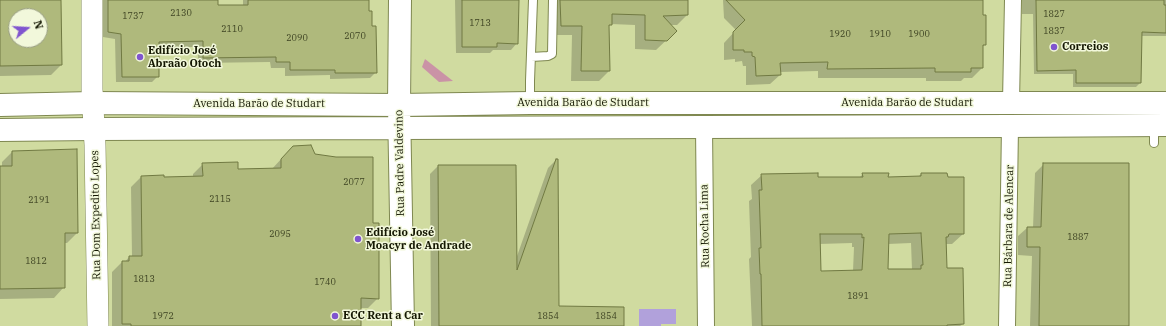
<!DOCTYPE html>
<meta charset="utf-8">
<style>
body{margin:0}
#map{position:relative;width:1166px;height:326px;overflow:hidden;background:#d0dba0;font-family:"IBM Plex Serif",serif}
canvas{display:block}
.north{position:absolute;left:8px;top:8px;width:40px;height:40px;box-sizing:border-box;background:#f2f8db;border:1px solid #999e84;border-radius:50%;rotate:72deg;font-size:11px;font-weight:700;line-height:16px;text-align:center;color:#141702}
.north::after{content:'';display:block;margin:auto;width:14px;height:18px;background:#8055cf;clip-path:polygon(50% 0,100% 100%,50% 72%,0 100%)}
</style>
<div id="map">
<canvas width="1166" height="326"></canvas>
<div class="north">N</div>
</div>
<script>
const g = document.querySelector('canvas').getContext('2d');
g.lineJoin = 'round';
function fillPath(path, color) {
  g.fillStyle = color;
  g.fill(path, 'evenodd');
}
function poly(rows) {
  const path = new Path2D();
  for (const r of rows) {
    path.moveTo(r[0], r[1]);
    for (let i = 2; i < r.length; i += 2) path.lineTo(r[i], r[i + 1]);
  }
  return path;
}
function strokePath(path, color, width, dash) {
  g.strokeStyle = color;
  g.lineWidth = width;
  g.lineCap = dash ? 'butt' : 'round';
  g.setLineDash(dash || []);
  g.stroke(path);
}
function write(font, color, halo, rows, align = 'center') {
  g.font = font + ' "IBM Plex Serif",serif';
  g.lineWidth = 3;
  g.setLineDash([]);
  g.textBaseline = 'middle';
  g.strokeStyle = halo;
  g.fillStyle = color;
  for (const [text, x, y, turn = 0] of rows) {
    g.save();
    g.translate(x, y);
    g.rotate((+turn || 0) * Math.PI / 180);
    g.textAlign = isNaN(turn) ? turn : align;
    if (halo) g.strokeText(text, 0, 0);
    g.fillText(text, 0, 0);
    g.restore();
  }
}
fillPath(poly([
 [425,59,453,81,439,82,422,67]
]), '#ca93a6');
fillPath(poly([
 [639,309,676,309,676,324,661,324,661,326,639,326]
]), '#b1a1db');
fillPath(poly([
 [0,0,60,0,61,65,51,75,0,76],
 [16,16,40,16,40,40,16,40],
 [102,0,217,0,217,6,243,6,243,0,368,0,376,72,370,78,330,79,330,75,285,76,285,68,271,68,270,62,198,63,198,47,158,47,158,76,152,82,116,82,115,39,103,37],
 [455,0,518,0,517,43,511,50,493,50,490,53,456,53],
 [551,0,687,0,687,15,677,25,670,25,676,31,656,50,635,49,635,25,611,24,608,27,609,71,599,81,571,81,572,35,551,35],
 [723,0,982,0,985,44,982,47,982,68,972,78,964,78,961,81,926,81,926,78,818,78,818,71,780,72,780,75,770,84,746,85,746,66,743,66,742,61,735,62,735,59,724,60,724,43,736,30,724,18],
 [1022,0,1166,0,1166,36,1141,36,1140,83,1136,87,1073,87,1073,74,1034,74,1033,14,1022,14],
 [12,152,77,233,67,243,64,243,64,287,54,298,0,299,0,167,2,167,2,162],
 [314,155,372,223,378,298,368,308,360,308,360,326,112,326,112,272,122,262,125,262,129,257,132,257,131,187,141,177,193,177,193,174,203,164,237,170,271,170,283,157],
 [556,160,558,307,623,326,431,326,430,174,438,166,516,259,548,168],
 [1044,164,1128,326,1030,326,1032,256,1018,255,1018,236,1027,228,1033,228,1035,173],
 [863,174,887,178,918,177,921,174,963,234,952,244,945,244,946,269,963,324,960,326,752,326,749,259,751,257,749,201,752,199,751,185,762,175,817,178,859,178],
 [852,243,852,247,854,247,853,271,820,272,819,244],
 [911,243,912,270,887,270,888,244]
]), '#0003');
const building = poly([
 [0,0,61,0,62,65,0,66,0,0],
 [16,16,40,16,40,40,16,40,16,16],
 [108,0,218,0,218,5,248,5,248,0,369,0,369,11,372,11,372,26,376,26,377,73,335,73,335,70,290,70,290,62,276,62,276,57,203,58,203,41,159,42,159,77,122,77,121,34,108,32,108,0],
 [462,0,519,0,518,44,497,43,497,47,462,47,462,0],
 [560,0,688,0,688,15,663,16,677,31,667,41,645,40,645,15,612,14,612,25,609,25,610,71,581,71,582,26,561,26,560,0],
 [726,0,983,0,983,15,986,15,986,45,983,45,983,68,971,68,971,72,935,72,935,68,827,69,828,62,780,63,781,75,756,76,755,57,752,56,752,52,744,52,744,50,733,50,733,32,745,20,726,0],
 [1036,0,1164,0,1164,5,1166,5,1166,33,1142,32,1141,83,1076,83,1076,70,1037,71,1036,0],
 [311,145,315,154,336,157,373,157,373,223,379,223,379,299,361,298,361,326,131,326,131,324,122,324,122,261,129,261,129,256,142,256,141,176,164,175,164,177,203,176,202,163,238,162,238,169,281,168,281,159,293,146,311,145],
 [77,149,78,233,65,233,65,288,0,289,0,166,12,166,12,151,77,149],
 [556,159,558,159,559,306,624,307,624,326,439,326,438,165,516,165,517,270,556,159],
 [1043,163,1129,163,1129,326,1039,326,1040,247,1027,247,1027,227,1041,227,1043,163],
 [818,173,818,177,863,177,862,173,889,173,888,177,921,176,921,173,947,173,948,177,964,177,964,234,949,234,948,237,946,237,947,268,963,268,964,324,947,325,947,326,762,326,761,274,760,274,759,248,761,248,759,190,762,190,761,174,818,173],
 [921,233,923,265,921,265,921,269,888,269,889,234,921,233],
 [820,234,862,234,862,238,864,237,862,270,821,271,820,234]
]);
fillPath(building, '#afb97c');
strokePath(building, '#707942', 1);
const service = poly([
 [531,57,548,56,552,54,553,0],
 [530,103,530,81,533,0],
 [1154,125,1154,143]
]);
const minor = poly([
 [1011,102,1013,0],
 [704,127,706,326],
 [1007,326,1010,126]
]);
const tertiary = poly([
 [92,0,92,89,95,145,98,326]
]);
const primary = poly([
 [400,0,399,105,403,326],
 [0,105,93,103,399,105,530,103,1166,103],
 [0,130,94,129,1010,126,1166,125]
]);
strokePath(service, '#7f8851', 10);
strokePath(minor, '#7f8851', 18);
strokePath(tertiary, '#7f8851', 22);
strokePath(primary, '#7f8851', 24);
strokePath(service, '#fff', 8);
strokePath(minor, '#fff', 16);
strokePath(tertiary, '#fff', 21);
strokePath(primary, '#fff', 22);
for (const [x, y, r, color] of [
 [1054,47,4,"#8055cf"],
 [140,57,4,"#8055cf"],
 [358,239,4,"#8055cf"],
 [335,316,4,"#8055cf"]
]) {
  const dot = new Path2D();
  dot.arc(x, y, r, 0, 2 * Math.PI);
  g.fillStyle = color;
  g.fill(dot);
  strokePath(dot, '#f2f8db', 1.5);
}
write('9px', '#3b4020', null, [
 ["2130",181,13],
 ["1827",1054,14],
 ["1737",133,16],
 ["1713",480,23],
 ["2110",232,29],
 ["1837",1054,31],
 ["1920",840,34],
 ["1910",880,34],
 ["1900",919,34],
 ["2070",355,36],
 ["2090",297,38],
 ["2077",354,182],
 ["2115",220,199],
 ["2191",39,200],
 ["2095",280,234],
 ["1887",1078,237],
 ["1812",36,261],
 ["1813",144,279],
 ["1740",325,282],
 ["1891",858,296],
 ["1972",163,316],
 ["1854",548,316],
 ["1854",606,316]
]);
write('bold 11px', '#141702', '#f2f8db', [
 ["Correios",1062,47],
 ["Edifício José",148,51],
 ["Abraão Otoch",148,64],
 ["Edifício José",366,233],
 ["Moacyr de Andrade",366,246],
 ["ECC Rent a Car",343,316]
], 'left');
write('11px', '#141702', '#f2f8db', [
 ["Avenida Barão de Studart",583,103],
 ["Avenida Barão de Studart",907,103],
 ["Avenida Barão de Studart",259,104],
 ["Rua Padre Valdevino",400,163,-91],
 ["Rua Dom Expedito Lopes",96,215,-91],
 ["Rua Rocha Lima",705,226,-91],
 ["Rua Bárbara de Alencar",1009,226,-89]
]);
</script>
